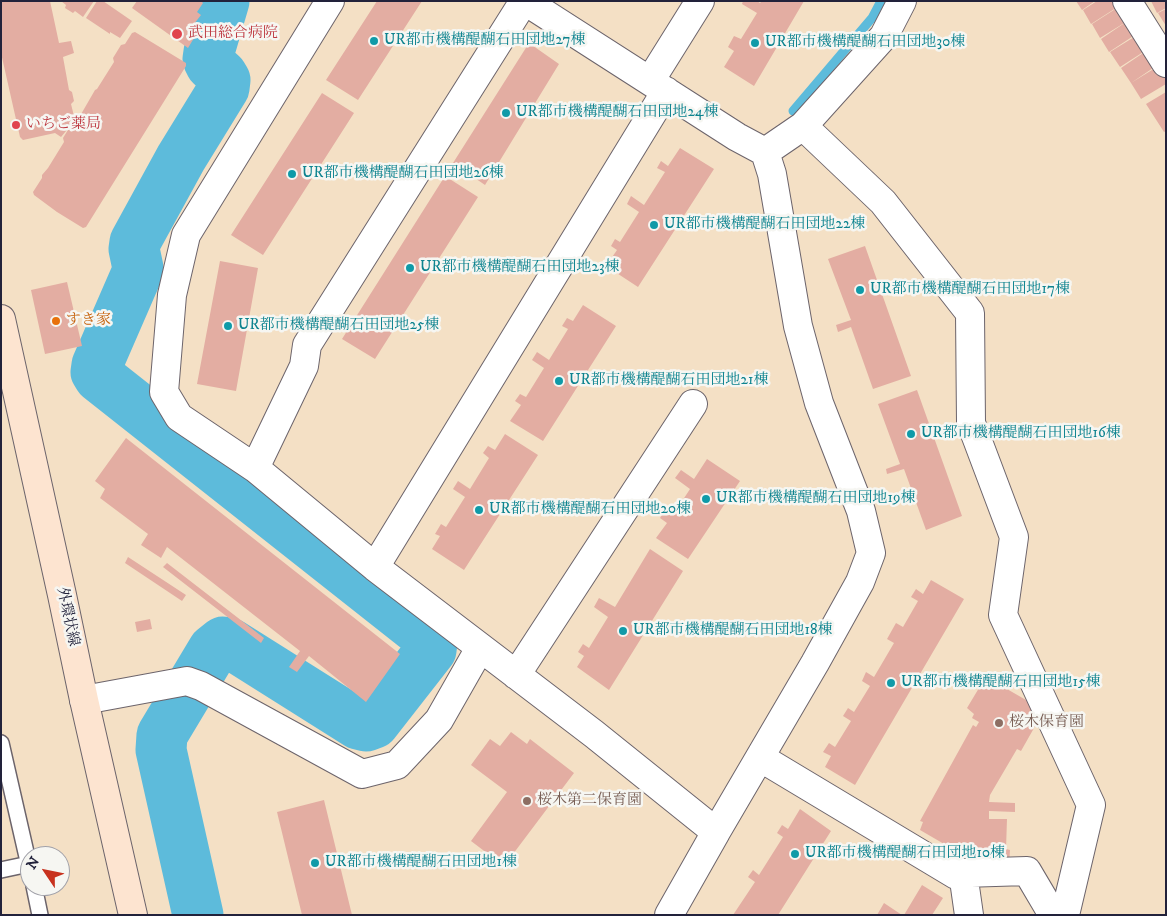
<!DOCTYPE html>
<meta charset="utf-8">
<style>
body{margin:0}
#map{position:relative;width:1167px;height:916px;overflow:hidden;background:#f4e0c5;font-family:"IM FELL DW Pica",serif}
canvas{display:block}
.frame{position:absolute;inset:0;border:2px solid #22223b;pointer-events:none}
.north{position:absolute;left:20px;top:846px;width:50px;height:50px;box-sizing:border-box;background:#f6f6f2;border:1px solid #a1a1a9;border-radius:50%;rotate:304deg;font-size:14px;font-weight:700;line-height:20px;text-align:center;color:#22223b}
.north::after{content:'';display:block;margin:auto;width:18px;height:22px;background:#c8321e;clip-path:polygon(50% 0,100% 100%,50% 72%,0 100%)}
</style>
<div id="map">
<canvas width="1167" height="916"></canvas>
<div class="frame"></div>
<div class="north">N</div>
</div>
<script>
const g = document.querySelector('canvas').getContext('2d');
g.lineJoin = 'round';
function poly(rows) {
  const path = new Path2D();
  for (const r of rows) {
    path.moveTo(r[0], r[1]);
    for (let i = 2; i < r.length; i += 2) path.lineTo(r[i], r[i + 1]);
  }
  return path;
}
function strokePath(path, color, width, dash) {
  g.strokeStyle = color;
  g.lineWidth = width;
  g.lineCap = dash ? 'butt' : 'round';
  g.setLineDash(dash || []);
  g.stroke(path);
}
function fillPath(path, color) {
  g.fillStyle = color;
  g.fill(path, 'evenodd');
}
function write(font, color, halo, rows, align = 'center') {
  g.font = font + ' "IM FELL DW Pica","Noto Serif JP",serif';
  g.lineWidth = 5;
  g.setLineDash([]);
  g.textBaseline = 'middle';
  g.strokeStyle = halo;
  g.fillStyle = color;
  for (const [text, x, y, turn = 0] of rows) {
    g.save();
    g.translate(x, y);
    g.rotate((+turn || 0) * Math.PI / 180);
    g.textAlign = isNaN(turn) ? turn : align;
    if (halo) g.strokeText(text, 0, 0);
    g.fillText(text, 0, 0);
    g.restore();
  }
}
strokePath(poly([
 [793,111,872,18,881,1]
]), '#5dbbdb', 9);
strokePath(poly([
 [198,915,161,750,162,735,213,650,223,642,231,644,358,724,366,726,374,723,431,650,432,642,427,636,99,377,96,372,97,365,137,273,138,268,134,249,135,242,181,158,224,88,225,80,222,75,211,65,208,59,209,52,224,1]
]), '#5dbbdb', 51);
fillPath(poly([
 [1,1,50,1,59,43,71,41,74,53,63,57,69,90,72,92,74,101,71,104,74,116,77,117,80,116,95,90,97,89,114,62,113,58,121,45,125,44,132,33,135,32,186,63,186,66,86,227,83,228,57,212,34,195,33,192,42,178,42,175,48,168,64,142,63,138,71,125,61,137,55,133,23,140,20,137,1,53],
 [61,1,94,1,83,17,75,11,73,13,65,8,66,5],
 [97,1,103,1,132,21,120,38,110,32,110,34,86,18],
 [137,1,201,1,203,3,197,12,201,15,194,24,198,27,191,36,194,38,188,48,132,8],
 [377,1,422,1,358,100,326,80],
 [743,1,757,1,760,3,762,1,804,1,754,86,724,67,734,51,728,47,734,36,741,39,757,13,742,4],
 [1076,1,1095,1,1082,10],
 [1097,1,1116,1,1119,6,1091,24,1083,10],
 [1151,1,1166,1,1166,8,1157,13],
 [1120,6,1129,20,1100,38,1092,24],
 [1166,9,1166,26,1158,13],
 [1129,20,1138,33,1109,52,1101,39],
 [1139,34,1148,49,1120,67,1110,52],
 [529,43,559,64,485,185,453,163],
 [1149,49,1159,64,1131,83,1121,68],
 [1160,65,1166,74,1166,84,1141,99,1131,83],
 [1166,92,1166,131,1164,132,1146,104],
 [322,93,354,113,263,255,231,235],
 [680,148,714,169,638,287,606,266,617,250,611,246,615,239,620,242,639,212,627,204,631,196,644,205,665,172,657,168,661,161,668,166],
 [445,176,478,197,375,359,342,339],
 [865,246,911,376,873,389,851,327,838,332,836,325,851,320,828,259],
 [220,261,258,268,236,391,197,384],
 [67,282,82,346,45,354,31,290],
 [583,305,616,326,543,441,510,421,521,405,515,401,520,394,526,397,544,368,532,360,537,352,549,360,568,329,562,326,567,318,573,321],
 [917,390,962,516,926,530,904,469,887,474,886,469,900,464,878,404],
 [505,434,538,455,464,570,432,549,440,536,435,534,441,524,446,527,465,497,453,489,458,481,470,489,489,458,483,453,488,446,495,450],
 [126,438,400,654,366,702,309,656,297,672,289,667,300,651,167,547,161,558,141,545,148,534,100,498,105,489,95,481],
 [707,459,740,481,688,559,656,538,667,523,660,518,665,510,673,515,690,489,675,478,681,470,694,479],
 [650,549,683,571,609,690,577,667,584,656,578,652,583,644,589,648,608,617,594,607,599,598,615,607],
 [128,557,186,595,182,601,125,563],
 [167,563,264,638,261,643,163,567],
 [931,580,964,599,855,785,825,767,831,756,823,752,829,743,835,747,851,721,843,716,848,708,854,712,870,686,862,681,866,672,874,677,894,643,887,639,896,623,903,627,918,601,911,597,916,589,923,594],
 [150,619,152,629,137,632,135,622],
 [993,681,1033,704,1038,721,1021,751,1017,749,990,795,989,802,1015,803,1015,812,989,811,989,819,1007,819,1006,849,1010,850,1009,866,981,865,982,850,951,848,920,830,923,822,920,821,973,725,976,727,979,722,972,718,974,714,967,708,979,688,988,689],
 [511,732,527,744,530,739,574,773,504,866,471,841,507,792,471,765,490,739,500,746],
 [324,800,352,915,302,915,277,812],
 [800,809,831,831,778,915,733,915,755,882,748,877,753,870,759,875,783,837,777,833,782,825,788,829],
 [922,885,943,898,932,915,904,915],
 [884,903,902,915,877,915]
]), '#e3ada2');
const lane = poly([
 [1,743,30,870],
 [1,870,29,864],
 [34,886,40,915]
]);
const street = poly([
 [330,1,186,235,172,295,164,392,179,417,255,468,375,567,594,734,716,832,815,663,860,582,871,553,861,511,819,403,798,326,772,174,765,152,737,137,525,1],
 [902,1,884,36,803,126,883,202,970,313,971,423,1014,537,1003,615,1091,805,1065,915],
 [1127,1,1166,63],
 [650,81,700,1],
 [765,152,803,126],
 [255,468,304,366,307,345,524,1],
 [375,567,666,91],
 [516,675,693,404],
 [84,700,187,681,201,686,362,774,397,765,439,720,480,648],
 [761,758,956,875,963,873,969,915],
 [963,873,1027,871,1053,915],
 [669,915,716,832]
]);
const secondary = poly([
 [1,319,62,595,84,700,133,915]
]);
strokePath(lane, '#6c646b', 18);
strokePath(street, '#6c646b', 30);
strokePath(secondary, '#6c646b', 30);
strokePath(lane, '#fff', 15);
strokePath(street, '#fff', 28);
strokePath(secondary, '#fde4d0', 28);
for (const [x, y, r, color] of [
 [177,34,6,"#e0444e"],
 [374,41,5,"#0f9aa8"],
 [755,43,5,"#0f9aa8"],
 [506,113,5,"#0f9aa8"],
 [16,125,5,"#e0444e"],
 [292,174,5,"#0f9aa8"],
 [654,225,5,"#0f9aa8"],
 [410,268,5,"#0f9aa8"],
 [860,290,5,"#0f9aa8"],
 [56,321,5,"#e8710a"],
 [228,326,5,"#0f9aa8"],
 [559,381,5,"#0f9aa8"],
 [911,434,5,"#0f9aa8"],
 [706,499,5,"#0f9aa8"],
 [479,510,5,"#0f9aa8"],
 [623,631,5,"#0f9aa8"],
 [891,683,5,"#0f9aa8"],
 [999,723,5,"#8d6e63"],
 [527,801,5,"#8d6e63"],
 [795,854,5,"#0f9aa8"],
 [315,863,5,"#0f9aa8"]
]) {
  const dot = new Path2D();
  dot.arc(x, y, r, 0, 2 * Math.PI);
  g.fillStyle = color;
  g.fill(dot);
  strokePath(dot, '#f6f6f2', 2);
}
write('15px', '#be3a42', '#f6f6f2', [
 ["武田総合病院",188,34],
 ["いちご薬局",26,125]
], 'left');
write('15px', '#0d838f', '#f6f6f2', [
 ["UR都市機構醍醐石田団地27棟",384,41],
 ["UR都市機構醍醐石田団地30棟",765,43],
 ["UR都市機構醍醐石田団地24棟",516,113],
 ["UR都市機構醍醐石田団地26棟",302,174],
 ["UR都市機構醍醐石田団地22棟",664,225],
 ["UR都市機構醍醐石田団地23棟",420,268],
 ["UR都市機構醍醐石田団地17棟",870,290],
 ["UR都市機構醍醐石田団地25棟",238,326],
 ["UR都市機構醍醐石田団地21棟",569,381],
 ["UR都市機構醍醐石田団地16棟",921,434],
 ["UR都市機構醍醐石田団地19棟",716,499],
 ["UR都市機構醍醐石田団地20棟",489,510],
 ["UR都市機構醍醐石田団地18棟",633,631],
 ["UR都市機構醍醐石田団地15棟",901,683],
 ["UR都市機構醍醐石田団地10棟",805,854],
 ["UR都市機構醍醐石田団地1棟",325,863]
], 'left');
write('15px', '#c56008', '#f6f6f2', [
 ["すき家",66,321]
], 'left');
write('15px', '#22223b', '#f6f6f2', [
 ["外環状線",67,617,78]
]);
write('15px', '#785e54', '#f6f6f2', [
 ["桜木保育園",1009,723],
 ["桜木第二保育園",537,801]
], 'left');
</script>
